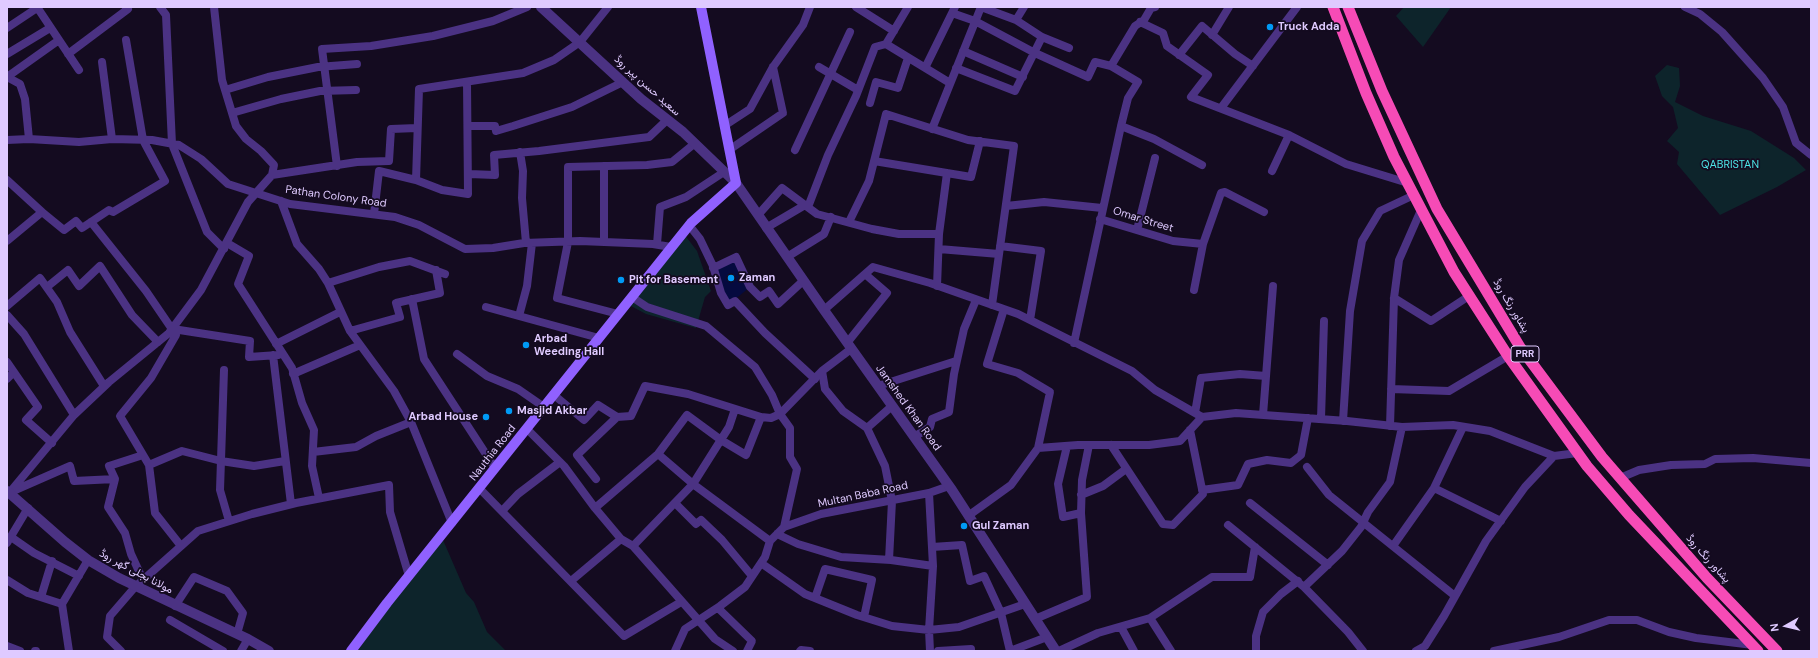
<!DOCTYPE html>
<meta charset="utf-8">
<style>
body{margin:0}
#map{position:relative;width:1818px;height:658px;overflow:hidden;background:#140b20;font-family:"DM Sans",sans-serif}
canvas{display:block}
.frame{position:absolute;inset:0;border:8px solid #dfcaff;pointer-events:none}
.north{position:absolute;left:1766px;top:606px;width:40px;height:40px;-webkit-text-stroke:3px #140b20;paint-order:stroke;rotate:262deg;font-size:11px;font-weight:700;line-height:16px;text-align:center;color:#dfcaff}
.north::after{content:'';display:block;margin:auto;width:14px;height:18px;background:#dfcaff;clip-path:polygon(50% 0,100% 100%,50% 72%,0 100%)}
</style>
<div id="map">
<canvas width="1818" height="658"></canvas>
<div class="frame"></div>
<div class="north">N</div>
</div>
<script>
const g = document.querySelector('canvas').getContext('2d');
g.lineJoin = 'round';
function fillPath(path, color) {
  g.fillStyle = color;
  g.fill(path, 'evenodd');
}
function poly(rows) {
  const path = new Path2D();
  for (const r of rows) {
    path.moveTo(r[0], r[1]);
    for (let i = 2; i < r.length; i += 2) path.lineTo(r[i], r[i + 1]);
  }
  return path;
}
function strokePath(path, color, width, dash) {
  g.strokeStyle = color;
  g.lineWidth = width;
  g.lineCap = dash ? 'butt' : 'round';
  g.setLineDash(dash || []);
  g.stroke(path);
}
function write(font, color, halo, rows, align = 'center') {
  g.font = font + ' "DM Sans",Vazirmatn,sans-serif';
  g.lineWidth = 3.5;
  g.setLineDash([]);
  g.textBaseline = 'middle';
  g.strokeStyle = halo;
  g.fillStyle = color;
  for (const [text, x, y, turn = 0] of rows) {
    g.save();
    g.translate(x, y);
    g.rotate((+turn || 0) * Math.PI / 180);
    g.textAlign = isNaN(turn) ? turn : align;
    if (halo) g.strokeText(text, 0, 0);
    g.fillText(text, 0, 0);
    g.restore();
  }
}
fillPath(poly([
 [1404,7,1451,7,1423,47,1396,16],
 [1667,65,1679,68,1680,86,1675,102,1703,116,1751,131,1794,158,1806,170,1777,187,1720,215,1677,164,1679,152,1667,141,1678,128,1673,107,1662,96,1655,76],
 [684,234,697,251,711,291,705,297,696,328,646,314,629,305],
 [443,540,466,593,474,602,487,632,506,651,358,651,379,619]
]), '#0d242b');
fillPath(poly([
 [736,257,750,287,727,306,713,268]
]), '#050a3f');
strokePath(poly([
 [37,7,79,70],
 [160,7,166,15,172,144,207,232,224,249],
 [856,7,894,31],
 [981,7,1016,20],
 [1024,7,1016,20,1042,37,1069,48],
 [1685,7,1700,14,1722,32,1763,78,1783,107,1796,143,1811,155],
 [952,13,975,21,1035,53,1088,77,1095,62,1111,66],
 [1140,22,1163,33,1167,46,1208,75,1191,97,1289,135],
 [7,28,37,8],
 [1212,35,1229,7],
 [886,44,950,83],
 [963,51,1023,77],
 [7,54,50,28],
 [68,54,128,9,126,7],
 [1179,55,1202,26,1235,54,1253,66],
 [102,62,112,139],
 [819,67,858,90],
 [925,68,955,7],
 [956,68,1015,91,1042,37],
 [7,77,20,84,25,99,29,139],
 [7,77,59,40],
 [225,90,268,77,318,67,357,64],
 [870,103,876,82,898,88,908,58],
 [1221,108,1297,7],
 [232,113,281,99,320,91,356,90],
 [468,126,495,126,496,131,513,126,572,107,623,82],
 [724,126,750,109,773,67,803,25,810,7],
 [1121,126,1154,139,1202,165],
 [932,129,981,7],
 [7,140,29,139,79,142,112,139,152,140,179,145,201,159,228,184,290,204,395,217,419,225,465,249,493,248,524,243,580,241,653,244,671,247],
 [729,150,783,113,773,67],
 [795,150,850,32],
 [520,152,523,171,522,198,526,243],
 [874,161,971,177,980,141],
 [337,166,322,49,371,46,433,36,493,21,527,7],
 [604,166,604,242],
 [1272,171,1289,135,1346,164,1408,183],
 [469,174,495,175,494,155,539,151,649,137,667,120],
 [272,175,357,162,389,161,391,129,417,128],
 [7,180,42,212,7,241],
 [416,180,442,190,468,194,467,82],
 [281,201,297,244,319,269,328,283,350,331,394,391,411,422,452,523],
 [1006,206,1044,202,1102,208],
 [808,207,828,155,856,96,875,47,886,44,908,7],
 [42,212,64,230,76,221,82,228,109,210,113,212,165,181,143,140,126,40],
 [374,214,379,171,416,180,419,89,523,73,554,60,580,42,608,7],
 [758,215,782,188,817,214,872,229,899,234,939,234],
 [1100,219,1173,241,1203,244],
 [91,222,146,291,176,335,151,378,120,416,149,465,155,513,181,546],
 [849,222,869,181,886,114,968,140,1014,146,992,305],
 [689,225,700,239,713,266,721,293,728,305,735,301,765,333,815,379],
 [766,228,805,205],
 [1137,230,1155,158],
 [227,243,249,256,238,284,292,368,302,403,314,430,312,466,319,498],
 [657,244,660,207,686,197,724,172],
 [1000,246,1041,251,1030,320],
 [939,249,999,254],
 [787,257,824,234,831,217],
 [713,268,736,257,750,287,760,297,769,291,778,304,803,281],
 [328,283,379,267,410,261,445,274],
 [937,286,939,234,947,173],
 [47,287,68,270,79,286,100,266,132,315,158,342],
 [1194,290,1203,244,1221,193,1225,192,1264,212],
 [632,297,647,307,706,326,755,367,772,395,780,414,790,428,790,457,797,469,784,527],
 [1394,298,1431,321,1469,296],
 [412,299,424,359,495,468],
 [7,306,40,278,57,302,70,332,104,386],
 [486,307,599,338],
 [1004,309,987,364,1018,373,1050,392,1038,448],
 [824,310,873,267,930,283,1018,314,1132,371,1155,390,1202,417,1236,413,1347,421,1402,427,1453,425,1490,431,1554,456],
 [618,314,557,298,568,242,568,167,647,165,672,162,694,144],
 [7,315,24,334,74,415],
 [519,316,527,286,532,243],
 [173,329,250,341,249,357,278,355],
 [350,331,400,317,396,303,440,293,436,270],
 [847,343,887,293,865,274],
 [1074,343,1121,126,1128,98,1138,82,1111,66,1135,26,1144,20,1151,8,1155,7],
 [276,344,340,312],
 [851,349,822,371,825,389,843,411,867,428,892,406],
 [457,354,487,376,518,389,544,407],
 [273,355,291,504],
 [7,362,38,407,26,420,52,443],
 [224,370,220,490,229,521],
 [293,374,360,345],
 [7,379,14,372],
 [878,386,956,361],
 [1391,389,1449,391,1508,356],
 [554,395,584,420,598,405,617,417,631,416,645,386,688,394,761,417,771,418,780,414,822,371],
 [1195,413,1201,378,1240,374,1266,376],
 [1263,415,1273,286],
 [1321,419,1324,321],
 [1343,421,1350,311,1362,241,1380,211,1414,195],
 [1390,426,1394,298,1399,260,1421,210],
 [867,428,885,466,892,501,889,560],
 [527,429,564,466,595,508,621,539,633,546,715,639,733,651],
 [914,437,930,427,932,419,949,412,954,374,964,329,976,300],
 [1111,445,1163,524,1173,525,1203,494,1190,430],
 [1067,446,1058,484,1063,517,1081,513],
 [313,452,356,447,376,436,411,422],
 [658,454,693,484,770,541],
 [149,465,182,451,221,461,254,466,285,461],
 [1307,467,1329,495,1455,596],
 [1620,478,1639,470,1671,465,1705,464,1715,459,1753,458,1811,463],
 [596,479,577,455,617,417],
 [1434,488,1501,521],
 [480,489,624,636,681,602],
 [1202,490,1238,485,1248,464,1267,460,1291,463,1301,455,1308,418],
 [13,491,70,466,74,481,115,479],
 [10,492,74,415,109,382,169,333,201,290,248,202,272,175,274,165,261,151,246,139,236,126,222,80,214,7],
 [929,493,933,566,929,630,930,651],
 [1081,495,1103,486,1126,469],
 [675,503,696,524,701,520,722,540,752,576],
 [1250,503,1328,565],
 [595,508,658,454,687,415,721,440,746,455,761,417],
 [502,511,518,494,560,462],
 [968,516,1011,485,1038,448,1078,445,1149,445,1180,441,1202,417],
 [1228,525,1304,587,1348,632,1363,651],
 [777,534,798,544,841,557,891,560,933,566],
 [11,537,34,553,79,576],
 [7,543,28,508],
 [633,546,693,484,729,427,735,409],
 [1393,546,1434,488,1463,427],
 [932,547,962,545,970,581,984,576,1001,613,1010,651],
 [761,563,805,594,857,615,892,626,929,630,959,627,1025,604],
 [7,580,28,593,62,604],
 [143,580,131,554,125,533,108,507,115,479,109,466,143,455],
 [571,581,621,539],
 [1304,587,1342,551,1361,527,1368,512,1390,482,1402,427],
 [41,597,52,561],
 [815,598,825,569,872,580,864,617],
 [175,606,194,577,227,591,243,613,237,634],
 [718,608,752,641,747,651],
 [1150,618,1171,651],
 [1035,619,1087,597,1081,513,1082,480,1089,445],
 [170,620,223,651],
 [1121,627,1134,651],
 [7,646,20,651],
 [35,651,36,651],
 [69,651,62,604,88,560],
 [121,651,107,637,110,616,135,587,198,531,252,514,296,503,389,485,390,512,409,576],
 [241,651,248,639],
 [675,651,685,629,720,606,745,587,765,557,770,541,784,527,821,514,929,493,949,486],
 [800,651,801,650,810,651],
 [938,651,971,649,971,651],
 [1010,651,1047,637],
 [1059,651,1098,633,1150,618,1212,577,1250,577,1255,547],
 [1256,651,1256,636,1263,612,1281,594,1298,581],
 [1416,651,1425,646,1444,616,1486,541,1525,487,1554,456,1577,453],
 [1494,651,1559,637,1609,620,1637,620,1669,632,1696,638,1753,645]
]), '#4b3283', 8);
strokePath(poly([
 [541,7,641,99,683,132,736,183,824,310,952,490,1056,651],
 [7,491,65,542,88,560,119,578,248,639,269,651]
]), '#4b3283', 10);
strokePath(poly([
 [351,651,387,603,691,223,736,183,701,7]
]), '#9061ff', 10);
strokePath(poly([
 [1333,7,1366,93,1394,157,1454,272,1508,356,1587,466,1629,515,1758,651],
 [1348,7,1382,91,1437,209,1520,347,1602,457,1707,578,1777,651]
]), '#f64bb6', 11);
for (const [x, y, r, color] of [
 [1270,27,4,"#009af5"],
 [731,278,4,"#009af5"],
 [621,280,4,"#009af5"],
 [526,345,4,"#009af5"],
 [509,411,4,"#009af5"],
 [486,417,4,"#009af5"],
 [964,526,4,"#009af5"]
]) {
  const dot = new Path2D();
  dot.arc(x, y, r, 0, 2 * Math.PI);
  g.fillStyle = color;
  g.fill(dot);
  strokePath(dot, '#140b20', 1.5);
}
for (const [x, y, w] of [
 [1525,354,28]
]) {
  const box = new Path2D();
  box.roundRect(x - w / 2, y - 8, w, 16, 3);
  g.fillStyle = '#140b20';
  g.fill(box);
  strokePath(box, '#dfcaff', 1);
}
write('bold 10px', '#dfcaff', null, [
 ["PRR",1525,354]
]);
write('bold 11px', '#dfcaff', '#140b20', [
 ["Truck Adda",1278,27],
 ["Zaman",739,278],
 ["Pit for Basement",629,280],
 ["Arbad",534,339],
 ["Weeding Hall",534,352],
 ["Masjid Akbar",517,411],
 ["Arbad House",478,417,"right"],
 ["Gul Zaman",972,526]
], 'left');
write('11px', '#dfcaff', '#140b20', [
 ["سعید حسن پیر روڈ",647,86,42],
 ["Pathan Colony Road",336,197,8],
 ["Omar Street",1143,220,17],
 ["پشاور رنگ روڈ",1511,306,59],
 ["Jamshed Khan Road",908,408,54],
 ["Nauthia Road",493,453,-52],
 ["Multan Baba Road",863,495,-12],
 ["پشاور رنگ روڈ",1708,559,48],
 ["مولانا بجلی گھر روڈ",136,572,28]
]);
write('11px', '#4de5e8', '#140b20', [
 ["QABRISTAN",1730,165]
]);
</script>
